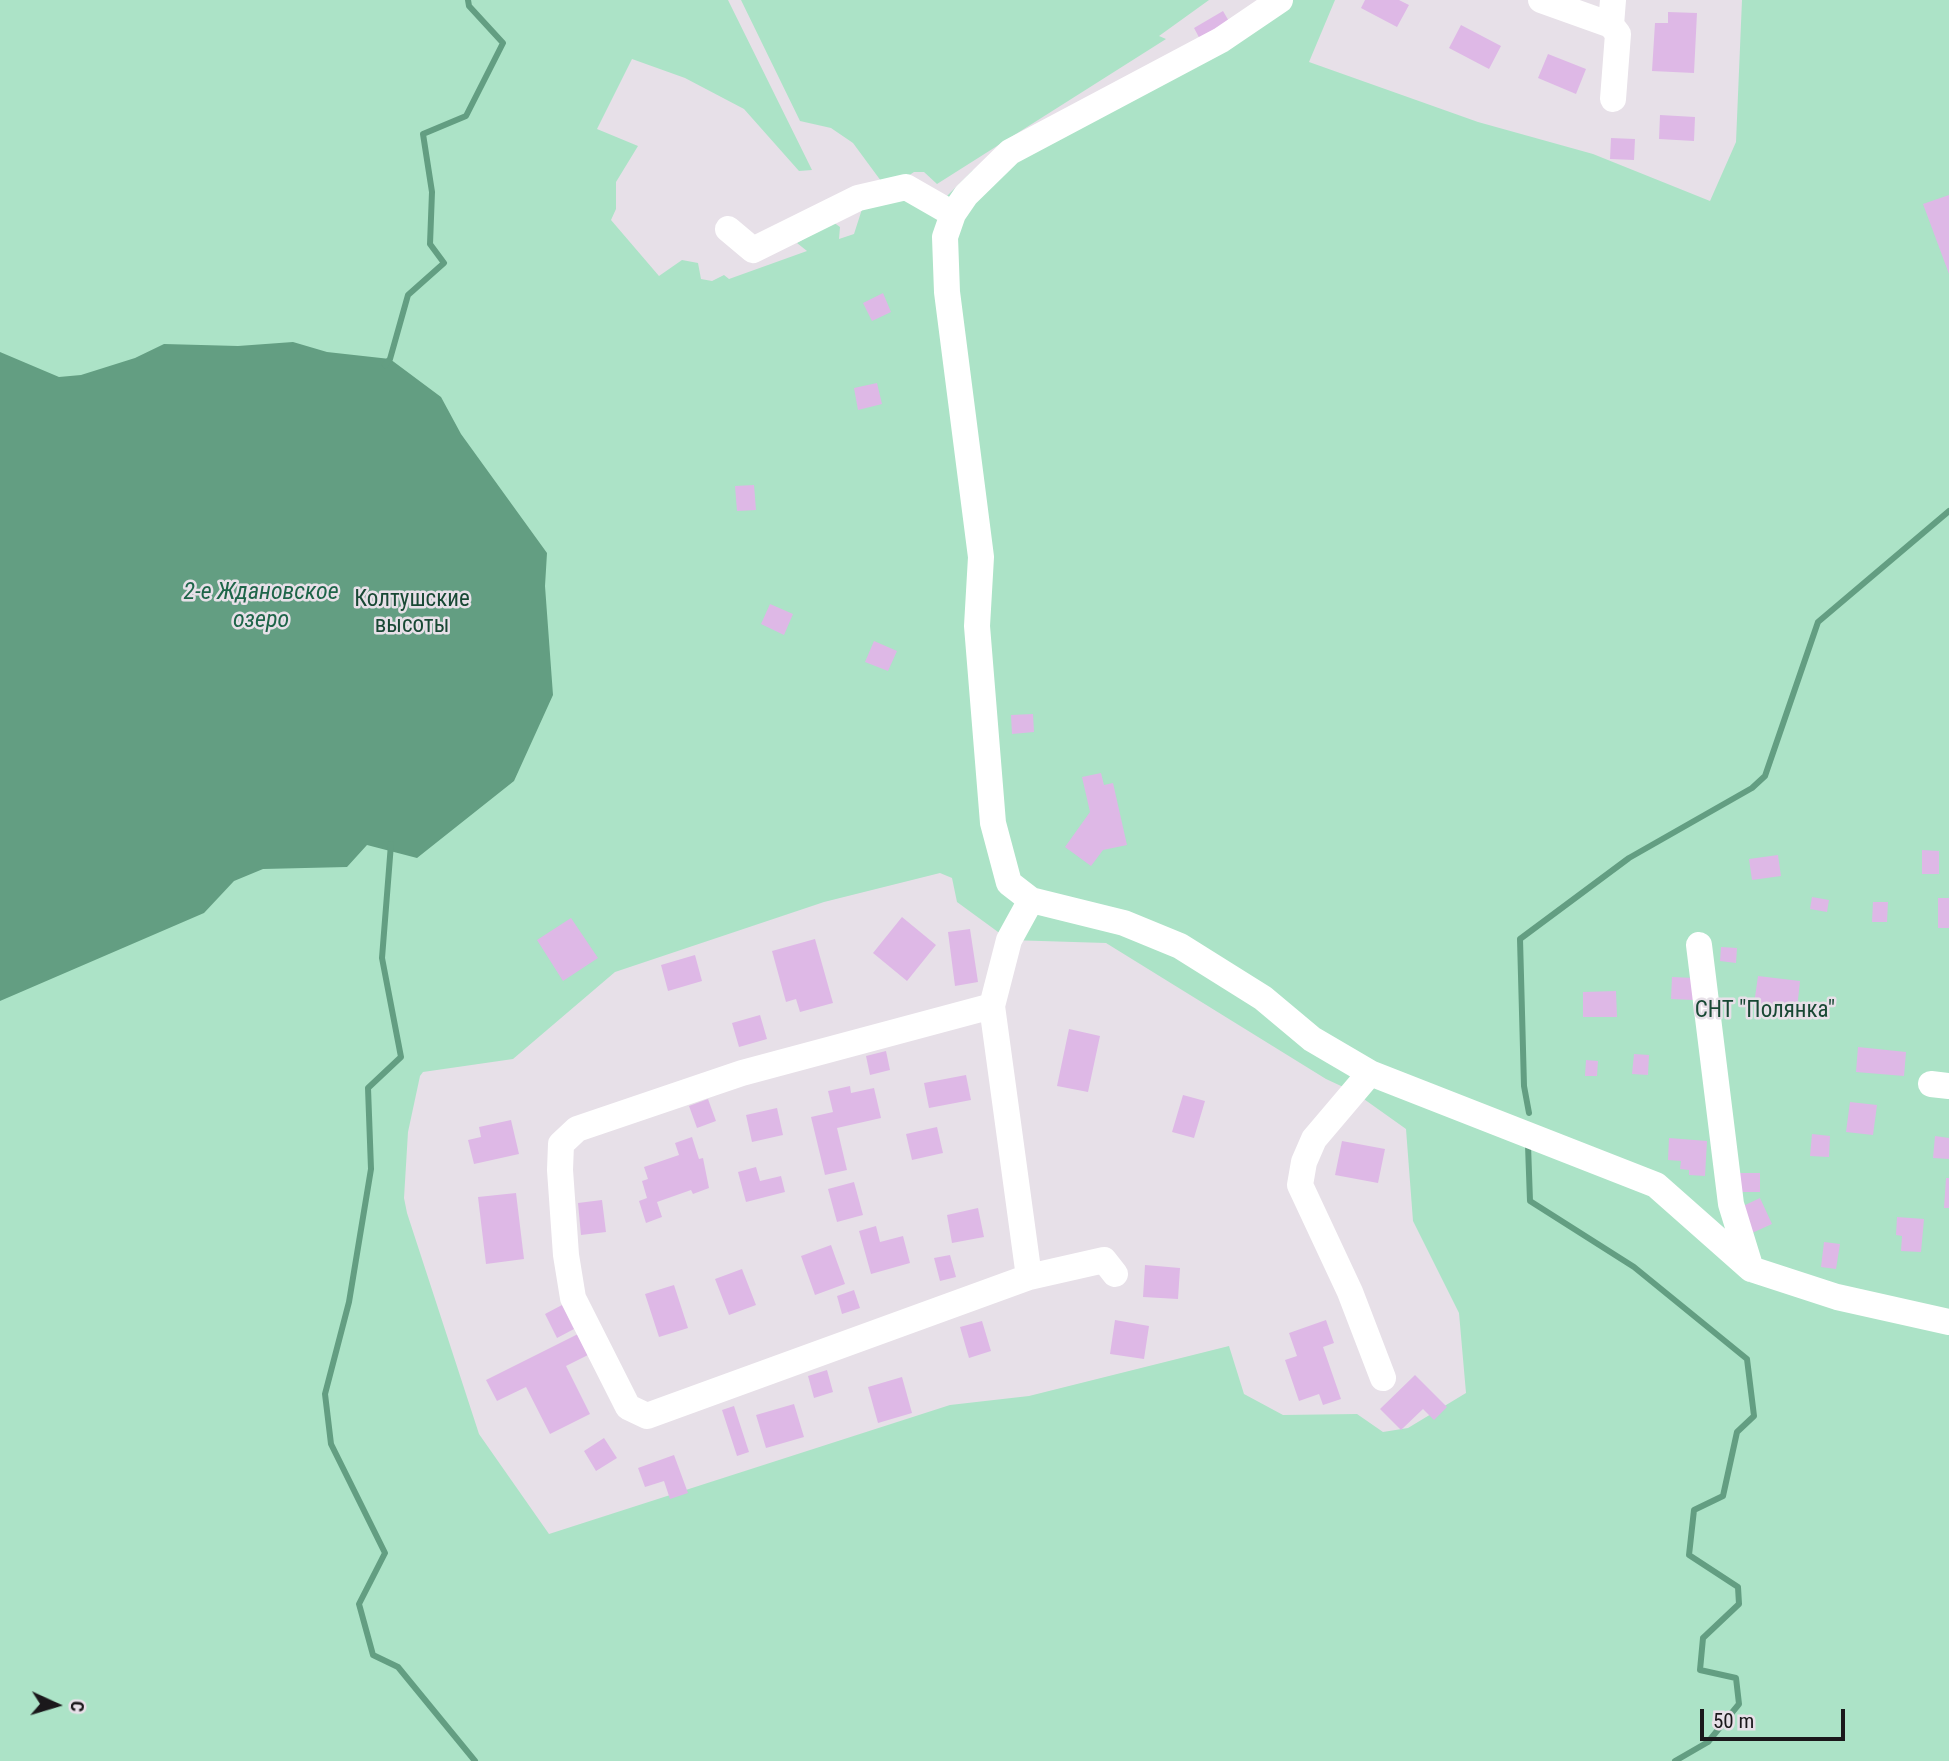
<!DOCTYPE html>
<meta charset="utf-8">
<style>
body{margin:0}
#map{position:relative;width:1949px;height:1761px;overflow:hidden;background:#e7e0e8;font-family:"Roboto Condensed",sans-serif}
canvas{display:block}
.north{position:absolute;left:21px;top:1670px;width:70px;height:70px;-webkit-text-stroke:5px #e7e0e8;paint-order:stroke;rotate:94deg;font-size:19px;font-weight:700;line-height:28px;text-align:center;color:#1b181b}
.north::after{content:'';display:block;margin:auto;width:24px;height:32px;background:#1b181b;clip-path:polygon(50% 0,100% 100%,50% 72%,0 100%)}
.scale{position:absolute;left:1700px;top:1709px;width:145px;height:32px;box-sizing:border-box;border:4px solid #1b181b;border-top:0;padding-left:9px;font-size:21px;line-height:24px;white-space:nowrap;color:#1b181b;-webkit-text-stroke:5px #e7e0e8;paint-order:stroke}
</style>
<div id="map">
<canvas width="1949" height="1761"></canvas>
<div class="north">С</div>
<div class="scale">50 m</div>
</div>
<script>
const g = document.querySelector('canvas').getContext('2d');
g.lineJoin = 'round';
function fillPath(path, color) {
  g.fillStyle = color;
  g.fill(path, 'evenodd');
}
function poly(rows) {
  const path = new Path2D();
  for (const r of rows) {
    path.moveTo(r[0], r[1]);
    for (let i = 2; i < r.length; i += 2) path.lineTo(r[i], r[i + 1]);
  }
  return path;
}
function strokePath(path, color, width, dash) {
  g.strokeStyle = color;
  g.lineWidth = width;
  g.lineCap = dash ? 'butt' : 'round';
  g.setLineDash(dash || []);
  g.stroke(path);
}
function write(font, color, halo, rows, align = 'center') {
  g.font = font + ' "Roboto Condensed",sans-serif';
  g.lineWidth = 5;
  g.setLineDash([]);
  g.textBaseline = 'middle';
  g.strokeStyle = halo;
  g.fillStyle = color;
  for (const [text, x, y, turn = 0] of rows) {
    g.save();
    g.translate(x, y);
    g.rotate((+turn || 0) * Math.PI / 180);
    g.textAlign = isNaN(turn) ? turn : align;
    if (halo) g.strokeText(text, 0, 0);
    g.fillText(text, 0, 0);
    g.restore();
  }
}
fillPath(poly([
 [0,0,728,0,812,170,799,171,744,109,685,78,632,59,597,129,638,146,616,182,616,209,611,220,659,276,682,260,698,263,701,279,712,281,724,275,729,279,807,251,797,243,833,222,840,227,839,239,854,234,863,206,881,194,938,205,972,171,1169,64,1270,0,1335,0,1309,62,1478,122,1593,154,1710,201,1736,142,1742,0,1949,0,1949,1761,0,1761],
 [940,873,952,878,957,902,1009,940,1106,943,1326,1079,1354,1092,1406,1129,1413,1221,1459,1313,1466,1393,1408,1428,1383,1432,1357,1414,1283,1415,1244,1394,1229,1346,1029,1396,950,1405,549,1534,479,1434,407,1213,404,1198,408,1132,420,1076,423,1072,513,1059,615,972,824,902],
 [741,0,1209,0,1159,36,1166,39,937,184,924,172,914,172,899,182,881,181,853,143,831,128,800,121]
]), '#ace3c7');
fillPath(poly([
 [293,342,327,352,390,359,441,397,461,434,547,553,545,586,553,695,514,781,417,858,367,845,347,867,263,869,234,881,204,913,0,1001,0,352,59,377,81,375,135,358,164,344,238,346]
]), '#639e82');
strokePath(poly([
 [385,365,390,359,408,295,444,263,430,244,432,192,423,134,466,116,503,43,469,6,468,0],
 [391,844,382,958,401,1057,368,1088,371,1169,349,1302,325,1394,331,1444,385,1553,359,1604,373,1655,398,1667,475,1761],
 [1529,1113,1524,1086,1520,939,1629,858,1752,788,1765,776,1818,622,1949,511],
 [1528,1145,1530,1201,1634,1267,1747,1359,1754,1416,1737,1432,1723,1496,1694,1510,1689,1555,1738,1587,1739,1604,1703,1638,1700,1670,1736,1678,1739,1704,1708,1742,1675,1761]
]), '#639e82', 6);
fillPath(poly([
 [1365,0,1399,0,1409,5,1397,27,1361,8],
 [1223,11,1230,23,1201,41,1194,28],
 [1668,12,1697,13,1694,73,1652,71,1655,23,1668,23],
 [1461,25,1501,46,1489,69,1449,48],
 [1548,54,1586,69,1576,94,1538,78],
 [1660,115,1695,117,1694,141,1659,139],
 [1611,138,1635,139,1634,160,1610,159],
 [1949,195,1949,274,1923,204],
 [883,293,891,312,872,321,863,303],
 [877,383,882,404,858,410,854,388],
 [754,485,756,510,737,511,735,486],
 [770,604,793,614,784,635,761,624],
 [874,641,897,651,888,671,865,662],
 [1033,714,1034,732,1012,734,1011,715],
 [1101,773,1104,785,1113,783,1127,845,1103,850,1091,866,1065,847,1090,812,1082,777],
 [1922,850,1939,851,1939,874,1922,874],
 [1778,855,1781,876,1752,880,1749,859],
 [1812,897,1829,900,1827,912,1810,909],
 [1938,898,1949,898,1949,928,1938,928],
 [1873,902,1888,902,1887,922,1872,922],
 [902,917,936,945,907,981,873,953],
 [571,918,598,958,563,981,537,940],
 [970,929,978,982,955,986,948,932],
 [815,939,833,1003,800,1012,796,999,786,1002,772,951],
 [1721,947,1737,948,1736,963,1720,961],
 [695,955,702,981,668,991,661,965],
 [1758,976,1800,981,1796,1019,1769,1016,1770,1006,1754,1004],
 [1672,977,1694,978,1693,1000,1671,999],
 [1616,991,1617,1017,1583,1017,1583,992],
 [760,1015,767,1039,739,1047,732,1023],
 [1069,1029,1100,1036,1088,1092,1057,1086],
 [1858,1047,1906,1052,1904,1076,1856,1072],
 [886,1051,890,1070,870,1075,866,1056],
 [1634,1054,1649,1055,1648,1075,1632,1074],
 [1586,1060,1598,1061,1597,1076,1585,1076],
 [966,1075,971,1100,929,1108,924,1083],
 [850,1086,851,1093,874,1088,881,1118,837,1128,847,1170,825,1175,811,1117,833,1112,828,1091],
 [1183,1095,1205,1101,1194,1138,1172,1132],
 [708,1099,716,1121,697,1128,689,1106],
 [1850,1102,1877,1105,1873,1135,1846,1132],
 [777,1108,783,1135,752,1142,746,1115],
 [511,1120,519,1154,474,1164,468,1140,481,1137,479,1127],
 [937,1127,943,1153,912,1160,906,1134],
 [1812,1134,1830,1136,1829,1157,1810,1156],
 [1935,1136,1949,1138,1949,1159,1933,1158],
 [692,1137,699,1159,703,1158,709,1188,693,1194,691,1190,657,1202,662,1217,646,1223,639,1201,647,1198,642,1181,648,1179,644,1167,679,1155,675,1143],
 [1669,1138,1707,1141,1705,1176,1689,1175,1689,1170,1680,1169,1681,1161,1668,1160],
 [1342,1141,1385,1149,1378,1183,1335,1175],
 [756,1167,760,1181,781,1176,785,1192,746,1202,738,1172],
 [1739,1173,1760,1173,1760,1192,1740,1192],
 [1946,1178,1949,1178,1949,1208,1944,1208],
 [854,1182,863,1215,837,1222,828,1189],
 [516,1193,524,1259,486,1264,478,1197],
 [1760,1198,1772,1224,1752,1233,1741,1207],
 [602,1200,606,1232,581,1235,578,1203],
 [978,1208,984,1237,952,1243,947,1215],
 [1897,1217,1924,1219,1921,1252,1901,1251,1902,1236,1896,1235],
 [876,1226,880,1242,903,1236,910,1263,871,1274,859,1231],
 [1824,1242,1840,1244,1836,1269,1821,1267],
 [831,1245,845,1284,815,1295,801,1256],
 [950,1255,956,1277,940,1281,934,1258],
 [1145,1265,1180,1268,1178,1299,1143,1297],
 [742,1269,756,1305,729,1315,715,1279],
 [674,1285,688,1328,659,1337,645,1294],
 [854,1290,860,1308,842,1314,837,1296],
 [562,1305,574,1329,557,1338,545,1314],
 [1115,1320,1149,1326,1144,1359,1110,1354],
 [1326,1320,1334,1343,1323,1347,1341,1399,1323,1405,1319,1394,1299,1401,1285,1360,1297,1356,1289,1333],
 [982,1321,991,1351,969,1358,960,1327],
 [578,1334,588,1355,566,1366,590,1414,550,1434,526,1387,497,1401,486,1380],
 [827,1370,833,1392,814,1398,808,1376],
 [1415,1375,1447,1407,1434,1420,1423,1409,1401,1430,1380,1409],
 [902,1377,912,1413,878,1423,868,1387],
 [794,1404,804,1437,766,1448,756,1415],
 [734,1406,749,1452,737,1456,722,1410],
 [604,1438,617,1458,596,1471,584,1451],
 [674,1455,688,1493,670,1499,664,1481,645,1487,638,1468]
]), '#deb8e6');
strokePath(poly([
 [1280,0,1221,40,1010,152,966,195,953,214,945,237,947,292,981,557,977,626,993,823,1009,883,1031,900,1124,923,1180,946,1263,998,1312,1039,1370,1073,1656,1185,1751,1269,1837,1297,1949,1322],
 [1541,0,1611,25,1613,0],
 [1611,25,1618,34,1613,99],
 [728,229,753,250,858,198,906,187,953,214],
 [1699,945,1731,1204,1751,1269],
 [992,1006,1029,1277,647,1416,628,1407,573,1298,566,1255,560,1170,561,1144,577,1129,742,1073,992,1006,1009,940,1031,900],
 [1370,1073,1314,1139,1304,1162,1300,1185,1350,1292,1383,1378],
 [1931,1084,1949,1086],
 [1029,1277,1104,1260,1115,1274]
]), '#fff', 26);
write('23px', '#184834', '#e7e0e8', [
 ["Колтушские",412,600],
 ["высоты",412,626],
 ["СНТ \"Полянка\"",1765,1011]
]);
write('italic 24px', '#1e6549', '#e7e0e8', [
 ["2-е Ждановское",261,593],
 ["озеро",261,621]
]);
</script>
